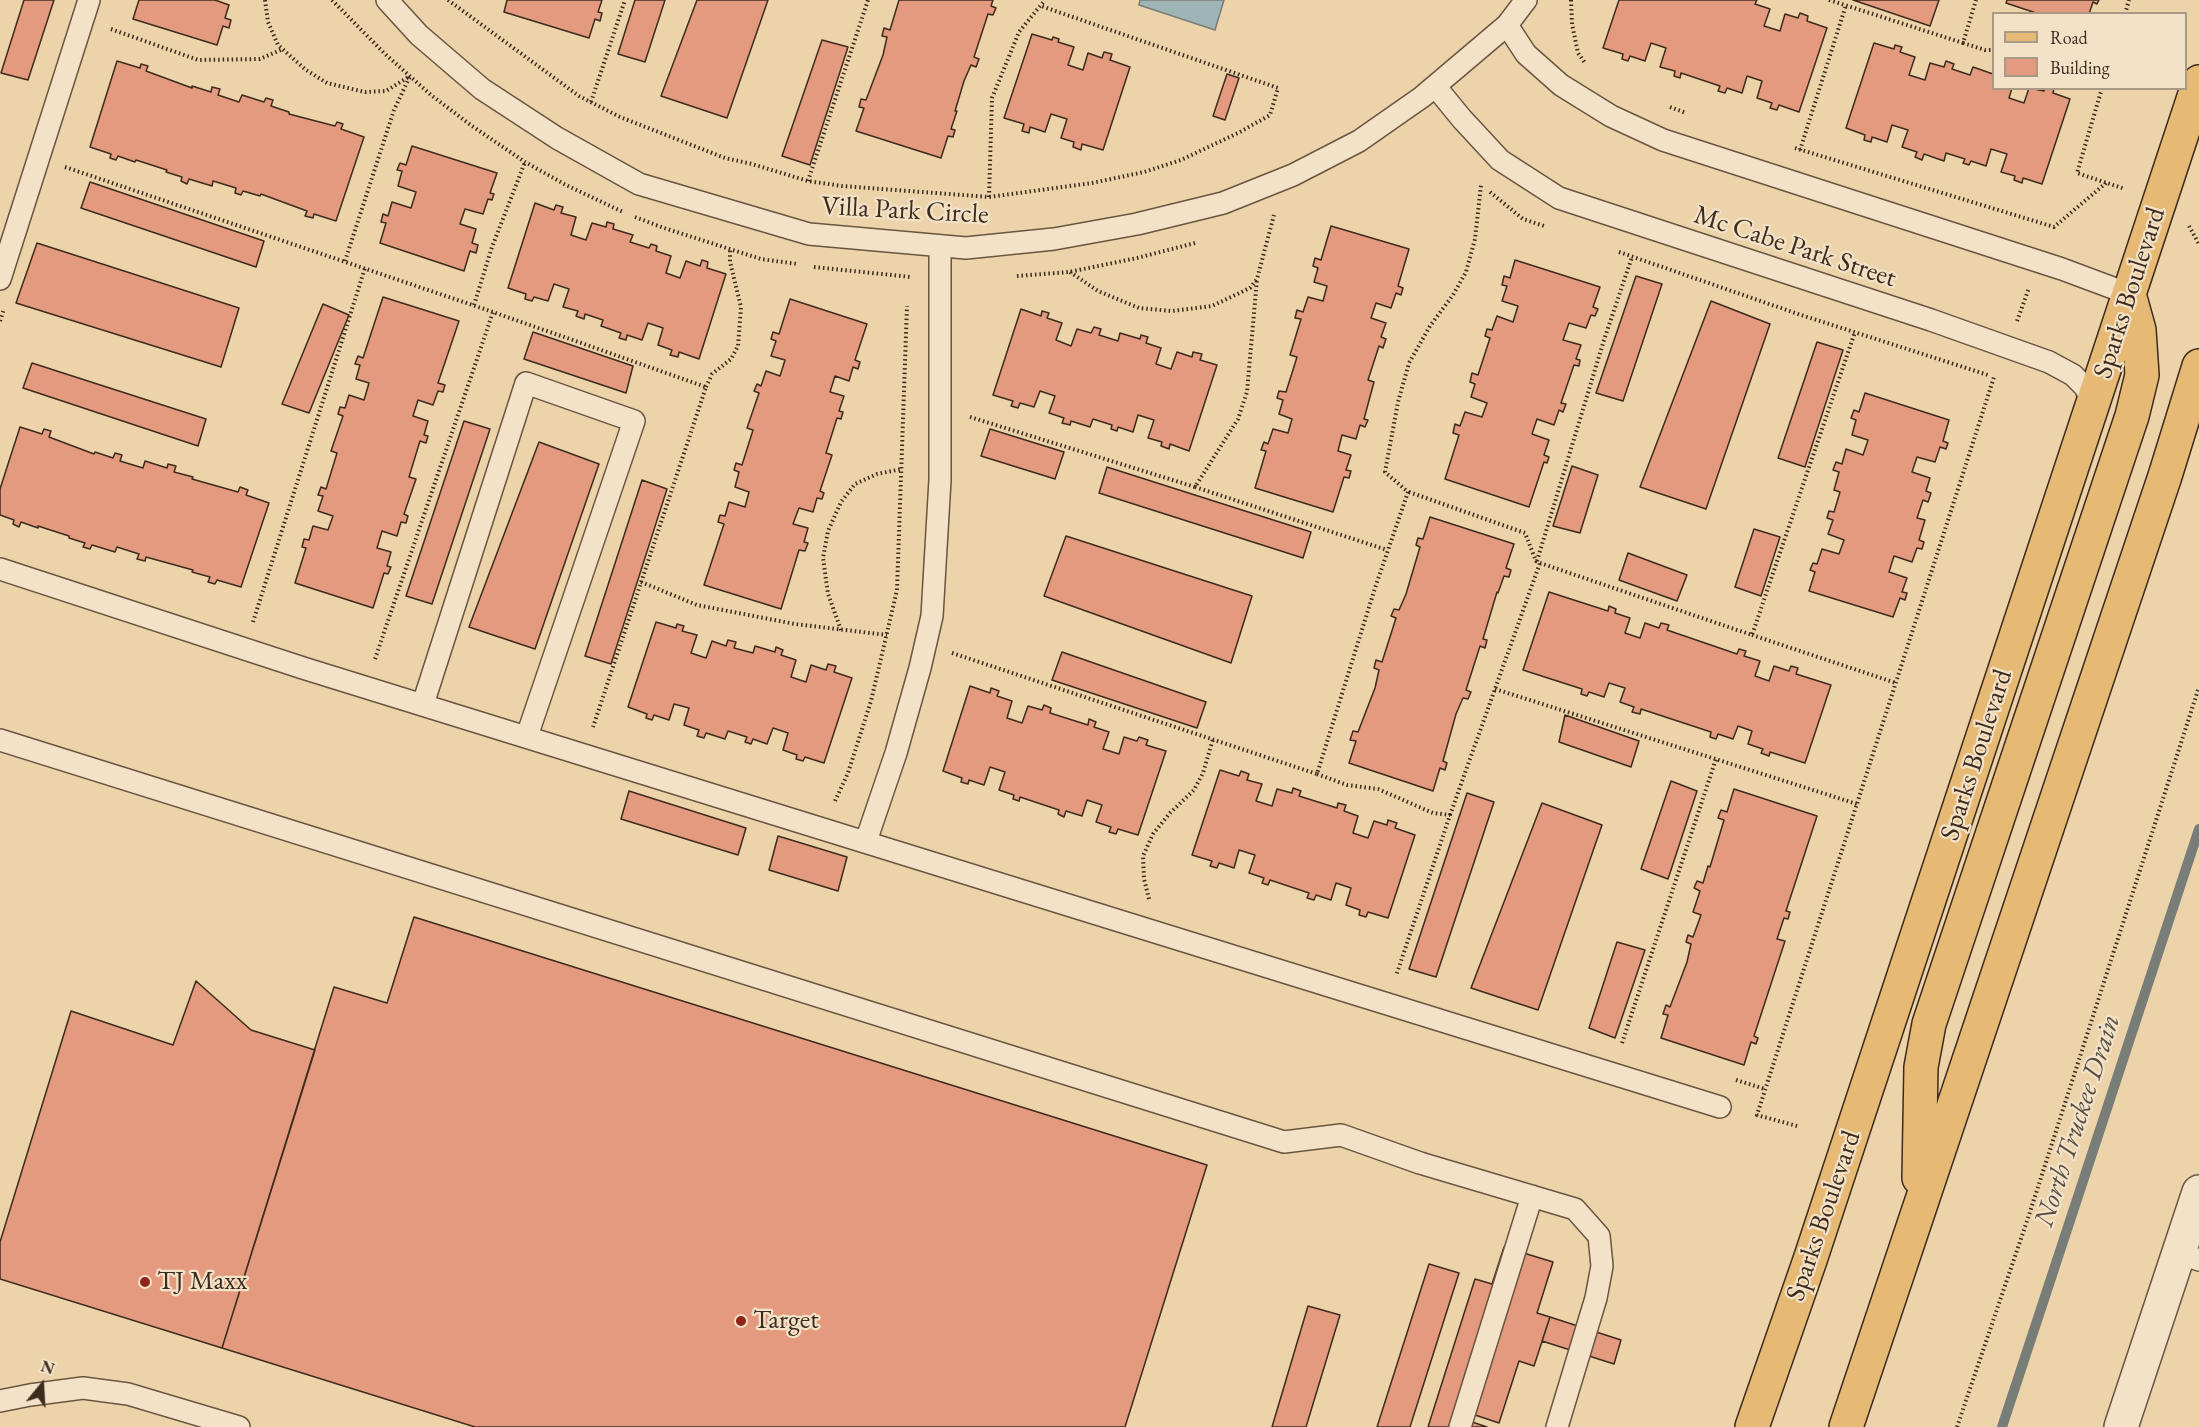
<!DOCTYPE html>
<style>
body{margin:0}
#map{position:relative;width:2199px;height:1427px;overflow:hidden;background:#ecd3aa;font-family:"EB Garamond",serif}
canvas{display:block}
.legend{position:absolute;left:1992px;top:12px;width:195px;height:78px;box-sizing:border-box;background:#f3e2c8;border:2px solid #aa9984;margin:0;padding:8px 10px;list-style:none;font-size:18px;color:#3d2b1d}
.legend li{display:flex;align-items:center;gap:12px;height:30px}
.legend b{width:30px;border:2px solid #aa9984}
.north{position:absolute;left:12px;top:1355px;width:60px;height:60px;-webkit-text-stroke:4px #f3e2c8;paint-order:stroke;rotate:18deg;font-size:16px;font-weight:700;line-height:24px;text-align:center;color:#3d2b1d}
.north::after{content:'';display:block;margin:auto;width:21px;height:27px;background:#3d2b1d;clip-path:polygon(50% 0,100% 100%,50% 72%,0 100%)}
</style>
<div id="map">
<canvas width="2199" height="1427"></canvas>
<ul class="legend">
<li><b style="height:8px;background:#e6ba75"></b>Road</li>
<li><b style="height:16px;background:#e39a7e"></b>Building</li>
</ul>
<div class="north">N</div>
</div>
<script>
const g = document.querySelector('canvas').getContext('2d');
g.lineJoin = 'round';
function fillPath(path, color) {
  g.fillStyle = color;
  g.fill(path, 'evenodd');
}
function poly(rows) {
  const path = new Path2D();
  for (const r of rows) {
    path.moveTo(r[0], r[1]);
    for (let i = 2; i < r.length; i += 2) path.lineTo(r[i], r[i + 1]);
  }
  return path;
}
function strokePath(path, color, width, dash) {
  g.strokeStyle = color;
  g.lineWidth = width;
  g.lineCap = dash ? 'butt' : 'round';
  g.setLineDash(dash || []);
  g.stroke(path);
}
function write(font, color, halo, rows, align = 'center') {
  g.font = font + ' "EB Garamond",serif';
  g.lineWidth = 4.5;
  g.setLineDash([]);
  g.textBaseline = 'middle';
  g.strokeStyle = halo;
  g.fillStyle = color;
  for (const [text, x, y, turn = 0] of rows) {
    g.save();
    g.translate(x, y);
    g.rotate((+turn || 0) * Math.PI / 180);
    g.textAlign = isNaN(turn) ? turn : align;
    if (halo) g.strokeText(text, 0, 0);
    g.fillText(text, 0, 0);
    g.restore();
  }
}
const water = poly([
 [1140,0,1224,0,1215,30,1139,5,1140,0]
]);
fillPath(water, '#9fb4b5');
strokePath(water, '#787d78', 1.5);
strokePath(poly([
 [2002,1427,2199,829]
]), '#787d78', 10);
const building = poly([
 [24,0,54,0,28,80,1,73,24,0],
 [139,0,215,0,229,5,225,18,231,20,229,28,223,26,217,45,133,19,139,0],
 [507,0,602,0,598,12,602,13,600,21,595,19,589,38,504,12,507,0],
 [635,0,665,0,645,62,618,54,635,0],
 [697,0,768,0,727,118,661,96,697,0],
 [899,0,993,0,991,6,996,8,993,15,988,14,974,57,979,59,976,67,971,65,964,81,955,111,957,111,951,129,955,130,953,137,948,136,941,158,856,131,864,108,859,107,861,99,866,100,883,55,887,37,882,36,884,28,890,30,899,0],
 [1619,0,1757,0,1755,4,1770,9,1764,26,1780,31,1785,14,1798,18,1800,13,1808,16,1807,21,1827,28,1799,112,1779,105,1777,110,1770,108,1772,103,1757,98,1762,81,1747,76,1742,93,1727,88,1725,93,1718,91,1720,86,1681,73,1680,78,1674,76,1675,71,1660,67,1666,48,1651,43,1645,61,1630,56,1628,61,1622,59,1623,54,1603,48,1619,0],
 [1853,0,1939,0,1930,26,1853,0],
 [2007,0,2099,0,2097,4,2093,2,2089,14,2039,14,2006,3,2007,0],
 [1032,34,1052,40,1053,37,1059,39,1058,42,1074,47,1068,65,1083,70,1088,53,1102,58,1104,52,1112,54,1110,60,1130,67,1103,150,1082,144,1081,150,1073,147,1074,142,1061,138,1067,119,1051,114,1045,132,1030,127,1029,133,1022,131,1024,124,1004,118,1032,34],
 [822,40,848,47,810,165,782,156,822,40],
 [1874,43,1894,49,1895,45,1902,47,1900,52,1915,57,1909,75,1925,80,1930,63,1944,67,1946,61,1954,64,1952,69,1970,75,1973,67,1993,74,1994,72,1994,88,2012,88,2009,98,2024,103,2029,88,2044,91,2045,88,2054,88,2053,93,2070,99,2042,184,2023,178,2022,183,2014,180,2015,176,2001,172,2007,154,1991,149,1986,166,1971,161,1969,165,1963,163,1965,159,1946,153,1944,161,1924,154,1922,160,1915,157,1917,152,1902,147,1908,130,1892,125,1887,142,1872,137,1871,142,1864,140,1865,135,1846,128,1874,43],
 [117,61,140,68,141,64,148,66,146,71,192,88,192,86,211,92,212,87,220,89,218,95,239,102,242,95,264,102,266,98,273,100,271,106,289,112,289,114,335,126,337,122,343,124,341,129,364,137,336,221,314,214,313,218,305,216,307,211,261,194,260,196,243,191,241,195,235,193,236,188,213,181,212,186,189,179,187,184,181,181,182,177,166,172,167,170,136,160,135,162,118,156,116,160,110,158,111,154,90,147,117,61],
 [1227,74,1239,78,1225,120,1213,116,1227,74],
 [412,146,497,173,490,193,494,194,492,200,488,199,483,214,465,209,460,224,476,229,472,243,478,245,476,253,470,251,464,271,380,243,386,223,381,222,383,214,388,216,392,202,411,208,416,192,398,186,402,171,397,170,400,163,406,165,412,146],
 [90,182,264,241,256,267,81,208,90,182],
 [535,203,554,210,556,205,563,207,561,213,576,217,571,235,586,240,592,223,606,227,607,222,614,224,613,229,633,235,630,242,649,248,651,244,657,246,656,251,671,256,666,273,680,278,686,261,700,266,702,260,708,262,707,268,726,274,699,359,679,352,678,357,670,355,672,350,658,345,663,328,648,323,642,340,627,335,626,340,619,338,621,333,601,326,603,320,585,314,584,319,576,316,578,311,563,307,569,289,554,284,548,301,534,297,532,301,525,299,526,294,508,288,535,203],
 [1331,226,1409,249,1398,286,1403,288,1401,295,1396,293,1391,308,1376,303,1371,318,1386,323,1381,337,1386,339,1383,348,1379,346,1368,380,1374,382,1364,419,1368,420,1365,427,1360,425,1356,439,1342,435,1338,451,1351,455,1346,470,1351,471,1349,478,1344,477,1333,512,1255,488,1266,451,1261,450,1264,442,1268,444,1273,429,1288,433,1292,419,1279,414,1283,400,1277,398,1279,391,1286,392,1297,357,1290,355,1301,319,1295,318,1297,310,1303,312,1308,297,1323,301,1327,286,1314,282,1318,268,1313,266,1315,258,1321,260,1331,226],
 [37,243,239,308,221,367,16,303,37,243],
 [1515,260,1600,287,1593,307,1598,309,1595,316,1591,315,1586,328,1569,323,1563,340,1581,345,1576,359,1580,360,1579,366,1574,365,1561,403,1566,404,1563,412,1559,410,1554,425,1537,419,1532,434,1549,440,1544,455,1549,457,1547,463,1544,462,1529,507,1445,479,1459,435,1453,433,1455,424,1460,426,1465,412,1482,417,1487,403,1471,397,1475,384,1470,382,1472,373,1478,375,1490,338,1485,336,1487,329,1492,330,1497,316,1513,322,1518,306,1502,301,1507,286,1502,285,1504,276,1510,278,1515,260],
 [1636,276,1662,284,1623,401,1596,393,1636,276],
 [383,297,459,321,438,383,445,385,443,392,438,391,433,405,418,400,413,416,428,421,424,435,428,436,426,443,420,441,409,477,416,479,404,514,408,516,406,523,401,522,397,536,382,531,377,548,391,552,387,566,391,567,388,574,384,573,373,608,295,583,306,548,302,547,304,539,309,540,313,526,328,530,333,516,318,511,323,496,318,495,321,487,326,489,337,453,331,451,343,416,338,414,340,407,345,408,349,395,364,400,369,383,356,379,360,365,355,364,358,356,363,358,383,297],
 [790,299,867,324,855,360,860,362,858,369,853,367,849,381,835,376,830,392,844,396,839,411,843,412,841,419,837,418,826,453,832,455,820,491,824,493,822,499,817,498,813,512,799,508,793,524,808,528,804,542,808,543,805,551,799,550,781,609,704,585,724,524,718,522,720,515,725,516,729,502,745,507,749,492,735,487,739,472,734,470,736,463,742,465,753,430,747,428,759,393,754,391,757,384,761,386,766,371,780,376,785,360,771,356,776,341,771,339,773,332,779,334,790,299],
 [1711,301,1770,324,1706,509,1640,487,1711,301],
 [323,304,349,315,309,413,282,404,323,304],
 [1021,309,1041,316,1042,311,1049,313,1047,318,1062,323,1056,340,1071,346,1077,329,1091,333,1094,327,1101,329,1099,335,1118,341,1120,333,1140,339,1141,335,1148,337,1146,343,1161,348,1156,364,1171,369,1177,352,1192,357,1193,352,1202,354,1200,360,1217,365,1189,451,1170,444,1169,449,1161,446,1162,442,1148,438,1154,420,1138,415,1133,432,1118,427,1117,431,1111,429,1112,425,1093,419,1090,427,1071,421,1070,425,1062,423,1064,418,1049,413,1055,396,1040,391,1034,407,1020,403,1018,408,1011,406,1013,401,993,395,1021,309],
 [533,332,633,366,626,393,524,359,533,332],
 [1817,342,1843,350,1805,467,1778,458,1817,342],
 [32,363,206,419,198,446,23,388,32,363],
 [1865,393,1949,420,1943,441,1948,443,1946,449,1940,447,1935,462,1917,457,1912,472,1930,478,1926,491,1931,493,1928,502,1923,500,1917,518,1925,520,1919,540,1924,542,1922,549,1917,548,1912,562,1894,556,1889,572,1907,578,1902,592,1907,593,1905,600,1900,598,1893,617,1809,591,1815,572,1810,570,1813,563,1817,564,1822,549,1839,554,1844,540,1828,534,1833,520,1827,518,1829,511,1834,512,1840,492,1834,490,1839,472,1833,470,1836,462,1842,464,1846,449,1863,455,1868,440,1852,435,1856,420,1851,418,1854,410,1859,412,1865,393],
 [464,421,490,429,432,604,406,596,464,421],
 [20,427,42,434,44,429,51,431,49,437,94,454,95,452,113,458,115,453,122,455,120,461,143,468,145,461,167,468,168,464,176,466,174,472,193,477,192,479,238,492,240,487,248,490,246,495,269,503,241,587,217,580,215,584,208,582,210,577,192,572,193,570,146,557,145,561,137,559,139,554,117,547,115,552,92,545,90,549,83,547,85,543,69,538,69,536,38,526,38,528,21,522,19,527,13,524,14,520,0,515,0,489,20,427],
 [990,429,1064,452,1055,479,981,456,990,429],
 [539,442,599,464,535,649,469,627,539,442],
 [1572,466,1598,475,1580,533,1553,526,1572,466],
 [1107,467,1311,532,1303,558,1099,493,1107,467],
 [642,480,667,489,611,664,585,656,642,480],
 [1430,517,1514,544,1506,568,1511,570,1509,577,1504,576,1498,593,1497,592,1483,639,1487,640,1485,648,1480,646,1466,690,1471,692,1468,699,1463,698,1456,714,1443,761,1447,763,1445,770,1440,768,1433,791,1349,763,1356,741,1350,740,1353,731,1358,732,1375,688,1379,670,1374,668,1376,660,1382,662,1396,618,1391,616,1394,609,1399,610,1406,594,1420,547,1416,545,1418,538,1423,539,1430,517],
 [1754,529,1780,537,1761,596,1735,587,1754,529],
 [1066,536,1252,596,1231,663,1044,596,1066,536],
 [1628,553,1687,575,1677,601,1619,580,1628,553],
 [1549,592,1608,611,1609,606,1616,609,1615,613,1630,618,1625,633,1640,638,1645,623,1659,628,1661,623,1669,625,1667,630,1737,654,1739,649,1746,651,1744,656,1760,661,1755,676,1769,681,1774,666,1789,671,1791,666,1798,668,1796,674,1831,685,1805,763,1770,752,1769,756,1761,753,1763,749,1748,744,1752,731,1738,726,1733,739,1718,734,1716,739,1710,737,1711,732,1641,709,1640,714,1632,712,1634,707,1620,702,1625,688,1609,683,1604,697,1589,692,1587,696,1581,694,1582,689,1523,670,1549,592],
 [656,622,676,628,677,624,684,626,682,631,697,635,691,653,706,658,712,641,726,646,728,640,736,642,734,648,753,653,755,646,775,652,776,647,783,650,781,655,796,660,791,677,806,682,811,665,826,670,828,664,836,666,834,672,852,678,824,763,805,757,803,761,796,759,797,755,783,750,788,733,773,728,767,744,753,739,751,744,745,742,747,737,728,731,725,739,706,733,704,738,697,736,699,730,684,725,689,708,674,704,669,720,654,715,652,720,646,718,647,714,628,707,656,622],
 [1062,652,1206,702,1197,728,1052,680,1062,652],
 [970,686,990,693,991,688,999,691,997,696,1012,701,1007,718,1022,723,1028,706,1042,710,1044,705,1051,708,1050,713,1088,725,1089,719,1096,722,1094,727,1109,732,1103,749,1119,754,1124,737,1137,741,1139,737,1148,740,1146,745,1166,751,1138,835,1118,829,1116,834,1109,832,1111,827,1096,822,1102,805,1087,800,1082,816,1066,811,1064,817,1058,814,1059,810,1020,797,1019,801,1013,799,1014,795,999,790,1005,772,990,767,984,785,969,780,968,784,961,782,962,778,943,771,970,686],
 [1565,715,1639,741,1631,767,1559,742,1565,715],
 [1220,770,1239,776,1241,771,1249,774,1247,780,1262,784,1256,801,1272,806,1277,789,1292,793,1293,788,1301,791,1299,796,1337,808,1338,803,1346,805,1344,811,1358,816,1353,833,1368,838,1374,821,1387,825,1388,820,1397,823,1395,828,1415,835,1388,918,1368,912,1366,917,1359,915,1360,910,1346,905,1351,888,1336,883,1331,900,1316,895,1314,900,1307,898,1309,893,1270,880,1268,885,1262,883,1264,878,1249,873,1255,855,1239,850,1234,868,1219,863,1217,868,1210,866,1212,861,1192,855,1220,770],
 [1671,781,1697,791,1668,879,1641,869,1671,781],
 [1734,789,1817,816,1786,911,1790,912,1788,919,1784,918,1777,939,1785,941,1754,1036,1758,1038,1756,1044,1751,1042,1744,1065,1661,1038,1668,1015,1663,1014,1666,1005,1670,1007,1687,962,1691,944,1686,942,1688,935,1693,937,1701,915,1693,912,1700,891,1694,888,1697,881,1703,883,1708,866,1710,867,1724,820,1718,818,1721,810,1727,812,1734,789],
 [629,791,746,828,738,855,621,819,629,791],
 [1467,793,1494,802,1436,977,1409,969,1467,793],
 [1542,803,1602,825,1538,1010,1471,988,1542,803],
 [778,836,847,857,838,891,769,870,778,836],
 [414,917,1207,1165,1125,1427,475,1427,222,1348,334,987,387,1003,414,917],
 [1617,942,1645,950,1615,1038,1589,1028,1617,942],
 [196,981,251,1030,315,1050,222,1348,0,1279,0,1242,71,1011,173,1045,196,981],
 [1504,1247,1553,1262,1537,1313,1550,1317,1534,1366,1519,1361,1499,1423,1466,1412,1463,1419,1487,1427,1428,1427,1475,1279,1492,1284,1504,1247],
 [1429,1264,1459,1273,1410,1427,1377,1427,1429,1264],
 [1308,1306,1340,1315,1306,1427,1272,1427,1308,1306],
 [1550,1317,1621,1340,1614,1364,1542,1341,1550,1317]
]);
fillPath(building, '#e39a7e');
strokePath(building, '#3d2b1d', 1.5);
const lane = poly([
 [387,0,419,35,482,89,557,138,639,184,809,234,966,248,1054,239,1137,224,1223,203,1293,175,1359,141,1422,97,1507,25,1526,0],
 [1507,25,1526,54,1561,85,1611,116,1663,140,2062,269,2129,294],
 [1435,86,1462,119,1500,160,1559,198,1931,320,2049,362,2073,375,2085,387,2090,398,2088,409],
 [0,279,89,0],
 [0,569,303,668,1720,1107],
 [423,704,526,383,634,421,527,736],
 [0,740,1284,1142,1341,1135,1420,1163,1575,1209,1599,1236,1602,1266,1596,1298,1557,1427],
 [866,841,896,753,920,668,932,616,940,480,940,246],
 [2179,1253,2199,1260],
 [0,1401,30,1395,83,1388,128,1394,239,1427],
 [1460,1427,1532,1196]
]);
const street = poly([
 [2121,1427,2199,1192]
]);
const primary = poly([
 [1919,1178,1921,1067,1929,1024,2132,416,2142,375,2139,330,2129,294],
 [1752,1427,1810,1260,2199,82],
 [1846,1427,2165,476,2199,366]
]);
strokePath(lane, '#695540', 24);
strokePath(street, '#695540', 36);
strokePath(primary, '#3d2b1d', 36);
strokePath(poly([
 [265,0,268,22,278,45,306,70,327,83,365,92,386,91,410,76],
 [332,0,384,53,431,95,472,126,525,162,566,185,623,212],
 [448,0,579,96,620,117,725,158,752,164,808,181,842,186,989,197,1092,183,1144,172,1181,160,1240,132,1270,115,1278,88,1041,6],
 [1571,0,1572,24,1578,53,1585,63],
 [1829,0,1963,43,1976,0],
 [2125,14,2129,0],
 [111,29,198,60,260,59,283,49],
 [1963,43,1985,50,1994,50],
 [2102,88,2077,173,2125,189],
 [591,102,625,0],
 [1670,107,1686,113],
 [1795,148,2054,227,2106,183],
 [1800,150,1846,5],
 [65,167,493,312],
 [808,181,868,0],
 [1490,192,1523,219,1544,226],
 [989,197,992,98,1019,32,1045,0],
 [635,217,664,228,761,259,797,264],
 [2189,226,2199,244],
 [1619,252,1798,314,1988,375],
 [345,261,394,110,410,76],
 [814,267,911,277],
 [1070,272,1098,291,1139,308,1172,311,1212,306,1250,288,1257,279,1274,215],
 [1017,276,1069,272,1137,258,1195,243],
 [474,305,492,247,525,162],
 [0,321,4,309],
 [2017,321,2029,288],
 [706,387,712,374,731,359,738,346,741,307,730,262,730,249],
 [970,417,1195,487,1238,419,1247,392,1257,279],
 [1195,487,1387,550],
 [1409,492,1525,533,1536,561,1540,563,1752,635,1855,332],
 [1537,561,1604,340,1632,257],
 [641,582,697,605,795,624,887,635],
 [253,622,365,268],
 [841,630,828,594,823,558,828,531,841,502,855,484,877,474,902,469],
 [1752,635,1896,683],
 [952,653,1317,774,1375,588,1408,492,1385,472,1398,402,1409,363,1430,326,1453,295,1466,272,1475,239,1481,185],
 [375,659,493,312,706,387,593,727],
 [1495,689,1857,804],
 [1317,774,1347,785,1378,789,1433,813,1450,815,1396,976],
 [835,801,848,773,871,701,897,590,907,306],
 [1450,815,1540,563],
 [1149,899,1144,879,1143,856,1153,834,1170,813,1194,790,1203,773,1213,739],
 [1622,1043,1716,759],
 [1736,1080,1765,1089],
 [1797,1126,1757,1115,1994,377],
 [1957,1427,2028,1218,2199,687]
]), '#3d2b1d', 4, [1.5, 3]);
strokePath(lane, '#f3e2c8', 21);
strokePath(street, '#f3e2c8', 33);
strokePath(primary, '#e6ba75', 33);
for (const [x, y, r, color] of [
 [145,1282,6,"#8f2418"],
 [741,1321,6,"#8f2418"]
]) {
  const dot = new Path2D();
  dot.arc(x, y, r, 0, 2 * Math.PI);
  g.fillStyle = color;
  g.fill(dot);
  strokePath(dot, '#f3e2c8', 2);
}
write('27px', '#3d2b1d', '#f3e2c8', [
 ["Villa Park Circle",905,211,3],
 ["Mc Cabe Park Street",1795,247,18],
 ["Sparks Boulevard",2130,293,-72],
 ["Sparks Boulevard",1977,755,-72],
 ["Sparks Boulevard",1824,1216,-71]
]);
write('27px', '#3d2b1d', '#f3e2c8', [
 ["TJ Maxx",157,1282],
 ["Target",753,1321]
], 'left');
write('italic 28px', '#564d43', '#f3e2c8', [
 ["North Truckee Drain",2078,1121,-72]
]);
</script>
